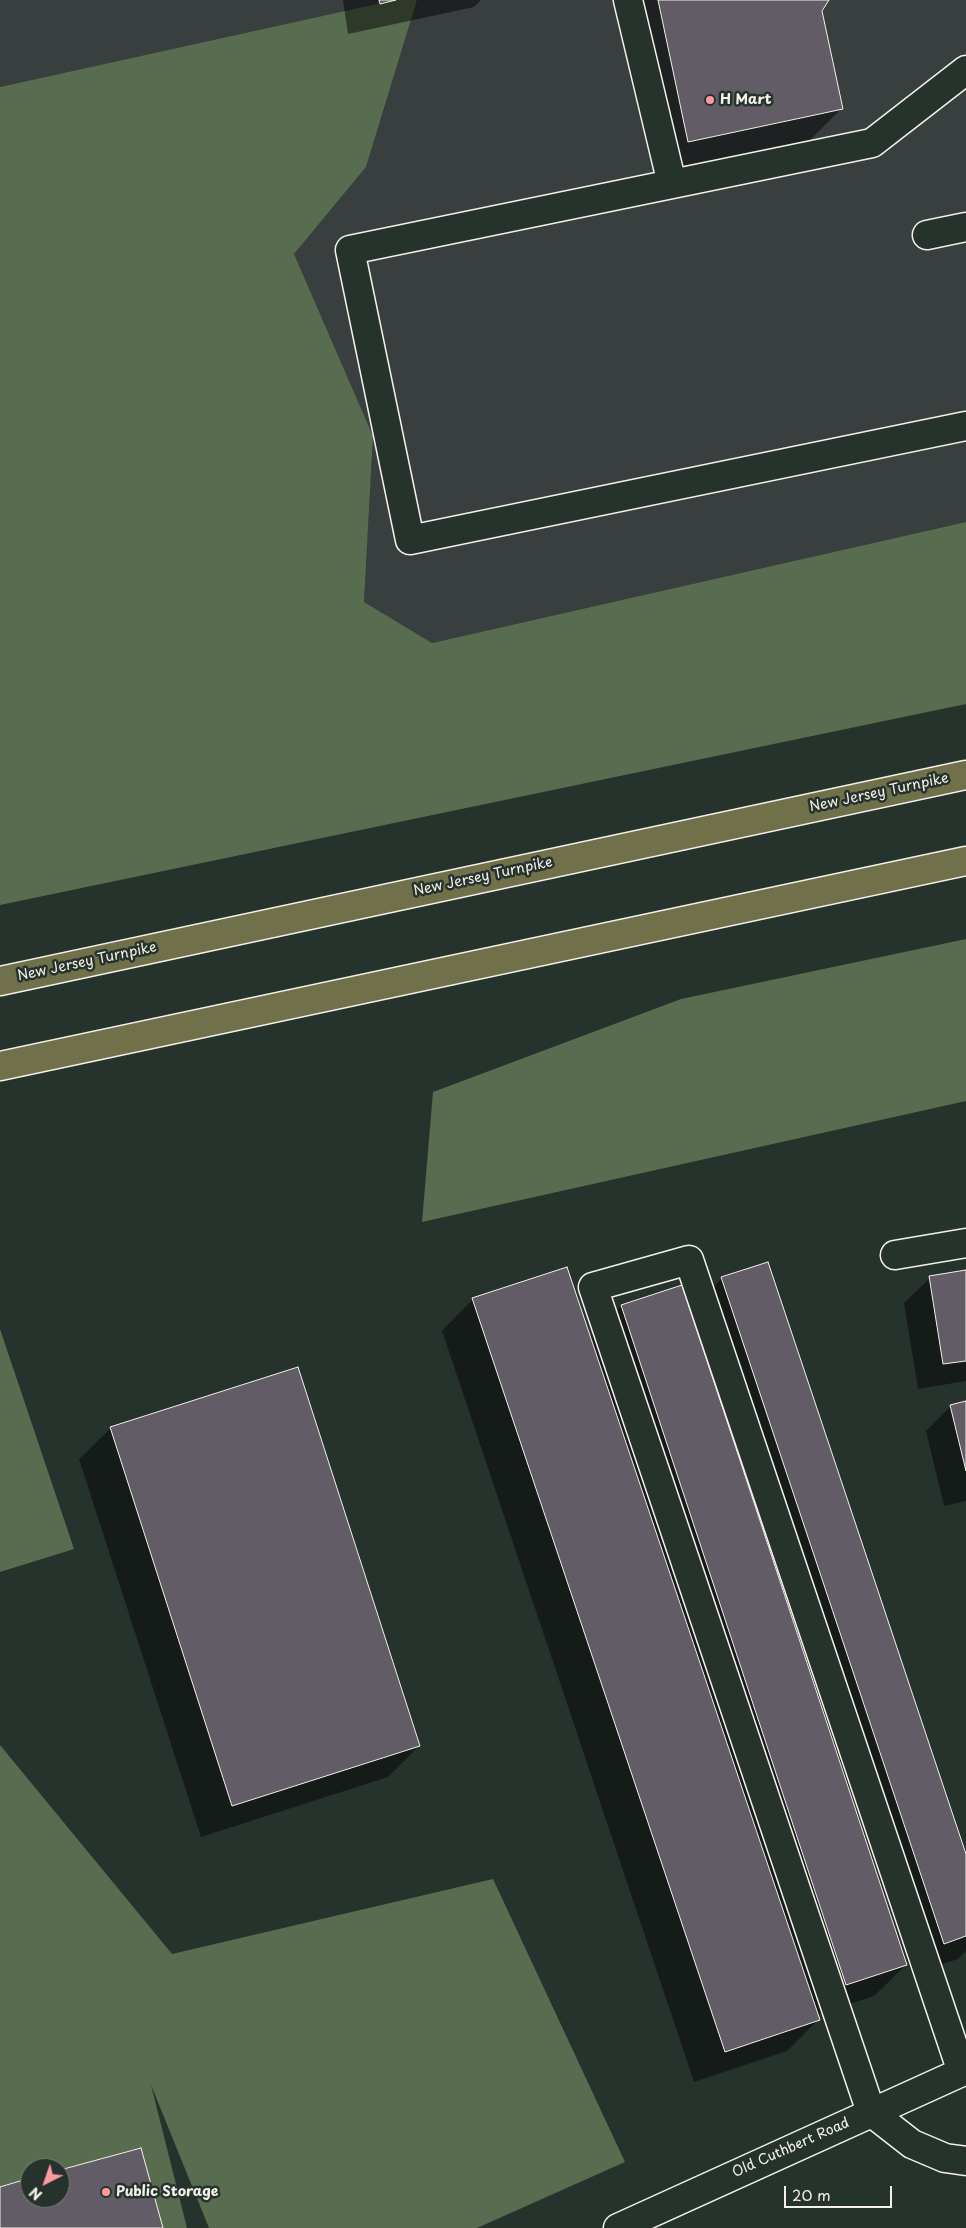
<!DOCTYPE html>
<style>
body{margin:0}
#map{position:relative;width:966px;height:2228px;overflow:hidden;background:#26332d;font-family:"Playpen Sans",sans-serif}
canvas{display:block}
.north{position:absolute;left:20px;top:2158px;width:50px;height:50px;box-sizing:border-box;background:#26332d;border:1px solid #787f78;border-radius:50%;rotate:221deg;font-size:14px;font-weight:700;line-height:20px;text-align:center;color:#f4f1e8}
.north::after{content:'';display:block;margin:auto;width:18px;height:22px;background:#ff9aa2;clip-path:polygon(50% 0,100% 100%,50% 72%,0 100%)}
.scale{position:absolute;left:784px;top:2186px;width:108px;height:22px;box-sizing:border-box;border:2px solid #f4f1e8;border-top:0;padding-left:6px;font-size:15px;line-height:18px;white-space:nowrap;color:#f4f1e8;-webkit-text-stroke:4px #26332d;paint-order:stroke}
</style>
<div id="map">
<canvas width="966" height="2228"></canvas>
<div class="north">N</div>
<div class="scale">20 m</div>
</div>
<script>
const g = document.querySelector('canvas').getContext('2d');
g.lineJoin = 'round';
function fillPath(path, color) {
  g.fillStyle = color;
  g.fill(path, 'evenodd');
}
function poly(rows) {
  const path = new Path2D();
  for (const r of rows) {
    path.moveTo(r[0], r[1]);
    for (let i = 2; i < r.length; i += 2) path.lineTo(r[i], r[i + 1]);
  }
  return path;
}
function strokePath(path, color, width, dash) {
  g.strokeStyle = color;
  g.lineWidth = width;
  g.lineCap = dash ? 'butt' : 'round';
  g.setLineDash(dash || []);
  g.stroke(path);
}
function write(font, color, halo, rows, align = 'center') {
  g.font = font + ' "Playpen Sans",sans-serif';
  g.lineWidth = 5;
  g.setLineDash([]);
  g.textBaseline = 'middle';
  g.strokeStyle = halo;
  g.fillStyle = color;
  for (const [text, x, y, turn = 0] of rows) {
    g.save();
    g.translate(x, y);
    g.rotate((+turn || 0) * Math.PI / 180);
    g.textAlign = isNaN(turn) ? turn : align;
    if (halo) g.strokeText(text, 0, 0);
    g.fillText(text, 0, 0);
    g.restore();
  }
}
fillPath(poly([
 [0,0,396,0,0,87],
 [417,0,966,0,966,522,432,643,364,602,373,436,294,254,366,167]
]), '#383f3e');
fillPath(poly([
 [395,0,417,0,366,167,294,254,373,436,364,602,432,643,966,522,966,704,0,905,0,87],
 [966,939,966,1101,422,1222,433,1092,681,999],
 [0,1329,74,1549,0,1572],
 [0,1745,172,1954,493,1879,625,2162,477,2228,209,2228,151,2085,187,2228,0,2228],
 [30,2168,60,2168,60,2198,30,2198]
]), '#586c4f');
fillPath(poly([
 [343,0,481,0,474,7,348,34],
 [620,0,828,0,820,10,841,109,810,140,657,173],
 [767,1264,966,1858,966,1951,958,1959,912,1974,850,1787,847,1788,906,1965,874,1996,817,2015,818,2020,787,2051,694,2082,442,1331,473,1299,589,1338,621,1306,689,1311,722,1278],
 [966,1272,966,1381,918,1389,904,1303,930,1278],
 [966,1402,966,1501,944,1506,926,1431,951,1406],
 [111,1428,419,1746,388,1777,201,1837,79,1459]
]), '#0007');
const building = poly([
 [379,0,396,0,380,4,379,0],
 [658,0,829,0,822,11,843,109,688,142,658,0],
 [768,1262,966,1854,966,1936,944,1944,721,1277,768,1262],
 [567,1267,820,2020,725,2052,472,1298,567,1267],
 [966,1270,966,1361,943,1364,929,1276,966,1270],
 [682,1285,907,1965,846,1985,621,1305,682,1285],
 [298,1367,420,1746,232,1806,110,1427,298,1367],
 [966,1401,966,1471,950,1405,966,1401],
 [141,2148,163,2228,0,2228,0,2187,30,2178,30,2198,60,2198,60,2170,141,2148]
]);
fillPath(building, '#625c66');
strokePath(building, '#f4f1e8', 1);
const minor = poly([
 [628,0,672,184],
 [966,70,872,143,350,250,410,540,966,426],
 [927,235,966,227],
 [895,1255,966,1243],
 [962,2072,689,1260,593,1287,871,2112,912,2144,945,2158,966,2161],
 [618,2228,966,2070]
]);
const highway = poly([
 [0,981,966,775],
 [0,1066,966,861]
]);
strokePath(minor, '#f4f1e8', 31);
strokePath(highway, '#f4f1e8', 31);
strokePath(minor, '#26332d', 28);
strokePath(highway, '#70704a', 28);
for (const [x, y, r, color] of [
 [710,100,5,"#ff9aa2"],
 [106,2192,5,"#ff9aa2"]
]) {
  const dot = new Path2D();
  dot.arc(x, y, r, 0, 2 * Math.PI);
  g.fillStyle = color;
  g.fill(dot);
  strokePath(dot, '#26332d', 2);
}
write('bold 14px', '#f4f1e8', '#26332d', [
 ["H Mart",720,100],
 ["Public Storage",116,2192]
], 'left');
write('14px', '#f4f1e8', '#26332d', [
 ["New Jersey Turnpike",879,793,-12],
 ["New Jersey Turnpike",483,877,-12],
 ["New Jersey Turnpike",87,962,-12],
 ["Old Cuthbert Road",791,2148,-24]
]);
</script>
